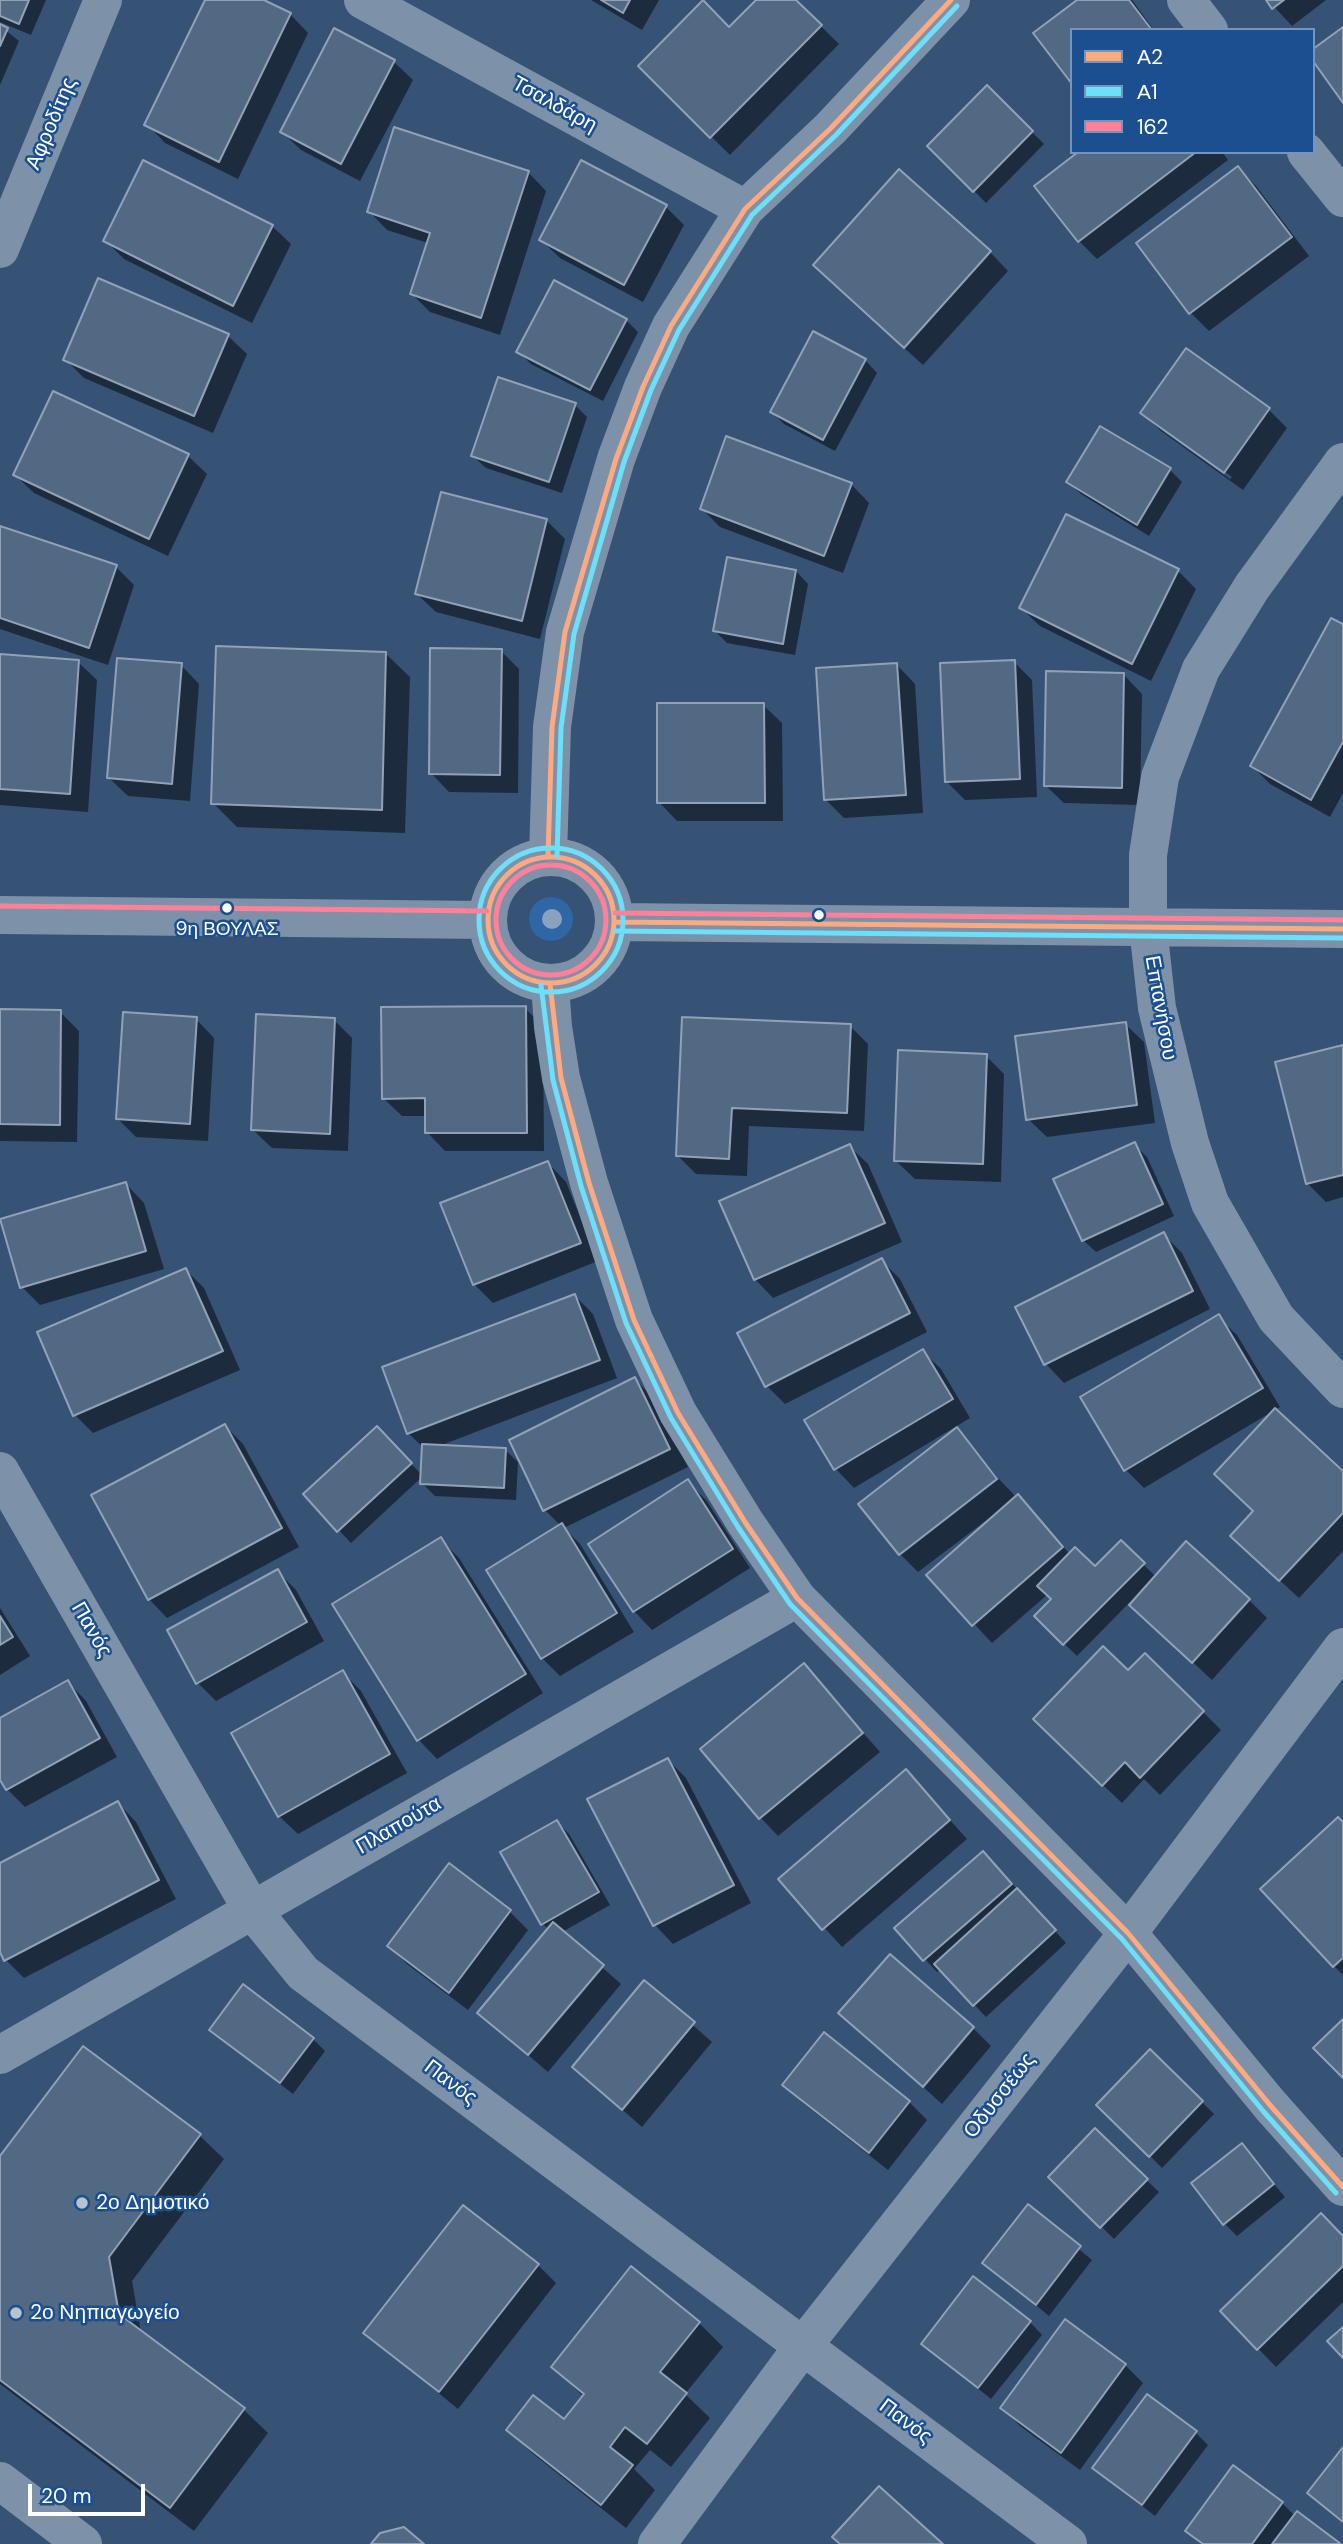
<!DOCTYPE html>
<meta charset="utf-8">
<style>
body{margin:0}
#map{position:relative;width:1343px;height:2544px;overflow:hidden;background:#365274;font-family:"DM Sans",sans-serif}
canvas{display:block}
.legend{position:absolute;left:1070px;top:28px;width:245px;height:126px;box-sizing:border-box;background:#1b4f8f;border:2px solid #7695bc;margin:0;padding:9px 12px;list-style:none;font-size:21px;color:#fff}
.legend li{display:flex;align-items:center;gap:14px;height:35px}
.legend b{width:35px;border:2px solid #7695bc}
.scale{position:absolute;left:28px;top:2484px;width:117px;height:32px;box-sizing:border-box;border:4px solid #fff;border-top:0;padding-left:9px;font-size:21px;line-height:24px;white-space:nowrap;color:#fff;-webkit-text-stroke:5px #1b4f8f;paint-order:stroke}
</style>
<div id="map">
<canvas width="1343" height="2544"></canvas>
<ul class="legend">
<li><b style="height:9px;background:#ffa980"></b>Α2</li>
<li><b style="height:9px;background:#6ddff8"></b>Α1</li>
<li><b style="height:9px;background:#ff8098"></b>162</li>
</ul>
<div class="scale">20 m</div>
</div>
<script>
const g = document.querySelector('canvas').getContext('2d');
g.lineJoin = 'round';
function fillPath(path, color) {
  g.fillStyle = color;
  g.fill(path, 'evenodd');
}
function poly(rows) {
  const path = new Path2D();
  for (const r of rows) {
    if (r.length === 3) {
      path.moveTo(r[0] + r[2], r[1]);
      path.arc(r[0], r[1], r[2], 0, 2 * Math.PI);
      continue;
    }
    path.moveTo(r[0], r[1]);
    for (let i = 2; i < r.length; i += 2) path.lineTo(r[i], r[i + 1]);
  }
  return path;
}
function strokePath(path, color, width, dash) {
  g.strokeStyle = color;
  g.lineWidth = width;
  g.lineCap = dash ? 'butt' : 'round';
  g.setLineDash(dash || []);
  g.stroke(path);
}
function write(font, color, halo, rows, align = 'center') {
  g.font = font + ' "DM Sans",sans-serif';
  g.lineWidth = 5;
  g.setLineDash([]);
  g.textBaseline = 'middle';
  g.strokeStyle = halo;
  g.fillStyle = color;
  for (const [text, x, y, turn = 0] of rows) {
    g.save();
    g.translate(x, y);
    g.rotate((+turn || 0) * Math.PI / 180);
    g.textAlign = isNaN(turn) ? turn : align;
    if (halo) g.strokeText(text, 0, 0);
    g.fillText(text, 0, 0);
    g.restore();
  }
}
fillPath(poly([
 [551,919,22]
]), '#2f66a5');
fillPath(poly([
 [0,0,46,0,31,35,0,22],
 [207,0,260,0,290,14,308,33,238,179,165,143,147,124],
 [591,0,659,0,642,30],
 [758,0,794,0,839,44,730,155,640,66,729,29],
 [1080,0,1132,0,1154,30,1036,33],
 [1268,0,1326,0,1292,26],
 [0,26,19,41,0,85],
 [335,31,394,62,413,80,360,181,301,150,282,132],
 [987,88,1044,144,986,203,930,146],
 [1081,152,1222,152,1228,160,1097,259,1079,241,1037,186],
 [1238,168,1256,186,1309,256,1209,331,1191,313],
 [528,172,546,191,500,335,430,312,412,294,428,243,387,230,369,211],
 [666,207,684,225,643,302,560,258,541,240],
 [272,226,291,244,252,323,124,259,105,240],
 [990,252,1008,271,923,365,833,283],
 [99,280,228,336,247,354,213,433,84,378,65,359],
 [626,320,638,332,603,401,531,364,519,352],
 [865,360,877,373,835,451,784,424,772,412],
 [54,393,188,456,207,474,168,556,34,493,15,475],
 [575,405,587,417,562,493,486,468,473,456],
 [1269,410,1287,428,1243,490,1161,431,1142,412],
 [1160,425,1232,477,1230,479,1160,429],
 [1170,470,1182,482,1149,536,1081,494,1068,482],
 [851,484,869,503,843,573,720,527,702,509],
 [442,494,547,521,565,539,540,639,436,612,417,594],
 [0,529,116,567,134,585,108,665,0,629],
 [796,571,808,584,795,655,727,643,715,631],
 [1178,571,1196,589,1151,681,1040,626,1021,608],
 [1343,626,1343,793,1330,817,1270,784,1252,766],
 [501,651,519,669,518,793,449,792,431,773],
 [386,654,410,677,405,833,237,827,213,803],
 [0,656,78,662,97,680,88,812,0,805],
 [1014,662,1032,680,1037,797,965,800,946,781],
 [181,665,199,684,190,801,128,796,109,778],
 [897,665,915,684,923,813,844,818,826,800],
 [1124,675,1142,694,1140,805,1064,803,1045,785],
 [763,705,782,723,783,821,677,821,659,802],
 [525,1008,543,1027,544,1151,445,1151,427,1132,426,1116,402,1116,383,1098],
 [0,1011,60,1012,79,1031,77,1142,0,1141],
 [196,1019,214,1038,208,1141,136,1137,118,1119],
 [684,1019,850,1026,868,1044,864,1131,749,1126,747,1176,696,1174,678,1156],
 [334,1020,352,1038,348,1151,272,1148,253,1130],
 [1125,1024,1144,1042,1155,1123,1047,1137,1028,1119],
 [1343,1047,1343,1197,1326,1202,1307,1183],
 [986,1056,1004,1074,1001,1182,915,1179,896,1161],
 [1135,1145,1147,1157,1174,1216,1096,1252,1083,1240],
 [849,1146,868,1164,902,1242,773,1298,755,1279],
 [548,1163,566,1182,598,1261,493,1303,474,1284],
 [126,1184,144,1203,164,1269,40,1305,22,1287],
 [1163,1234,1182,1253,1210,1309,1064,1383,1046,1364,1017,1307],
 [881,1260,900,1279,927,1332,785,1404,767,1386],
 [186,1270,204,1288,240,1370,93,1433,75,1415],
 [575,1296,593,1314,617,1378,439,1446,505,1450,518,1462,516,1500,435,1496,422,1483,422,1477,351,1543,305,1494,389,1441,423,1476,424,1448,408,1433],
 [1218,1317,1237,1335,1280,1407,1144,1488,1126,1470],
 [922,1351,941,1369,970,1418,854,1488,836,1469,807,1421],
 [635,1379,653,1398,688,1467,564,1528,580,1544,634,1632,560,1676,542,1658,561,1526,545,1510],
 [225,1426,243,1444,299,1547,167,1618,149,1599],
 [957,1430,997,1477,900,1552],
 [1343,1473,1343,1551,1299,1598,1251,1554],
 [999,1479,1070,1554,1095,1569,1121,1542,1156,1577,1249,1600,1267,1618,1212,1680,1129,1603,1077,1656,1036,1616,1053,1599,1048,1594,992,1643,929,1575,993,1518,992,1516,918,1572,901,1555],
 [688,1482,706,1500,750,1568,652,1630,634,1611,591,1545],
 [441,1540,459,1558,543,1693,437,1759,419,1740,335,1605],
 [277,1571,296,1590,324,1641,216,1701,198,1683],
 [0,1608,30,1656,0,1675],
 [804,1665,880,1752,778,1836,760,1817],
 [343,1673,361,1691,407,1773,298,1834,279,1816],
 [68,1682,86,1701,117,1757,25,1807,7,1789,0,1776,0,1720],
 [1203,1712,1221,1730,1160,1795,1144,1779,1122,1803,1053,1738],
 [668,1760,686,1778,751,1903,673,1944,655,1925,590,1800],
 [906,1771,967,1839,842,1947,780,1879],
 [118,1803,136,1822,176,1899,24,1978,6,1960,0,1949,0,1865],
 [557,1822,569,1834,610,1905,562,1932,621,1984,548,2072,479,2013,549,1930,543,1924],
 [1343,1824,1343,1975,1334,1966],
 [449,1866,510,1912,528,1930,468,2010,407,1964,389,1946],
 [996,1866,1066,1943,986,2017,941,1969,937,1972,896,1928],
 [644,1982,712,2042,642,2127,574,2067],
 [841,2013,973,2028,991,2046,942,2104],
 [211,2030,313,2039,325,2051,293,2094],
 [83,2048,200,2136,224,2159,132,2281,141,2333,244,2410,268,2433,194,2531,0,2384,0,2159],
 [1150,2051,1214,2114,1162,2168,1099,2105],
 [785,2085,909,2102,927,2120,888,2170,803,2103],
 [1095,2131,1159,2192,1114,2239,1051,2177],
 [1241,2145,1285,2197,1237,2236,1225,2224],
 [1028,2207,1092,2260,1049,2316,985,2263],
 [1343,2238,1343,2302,1276,2367,1222,2311],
 [538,2265,556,2283,458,2409,365,2333],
 [1030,2322,1042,2335,991,2399,923,2344],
 [699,2323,723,2347,685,2394,710,2418,671,2467,650,2450,634,2469,655,2490,626,2528,532,2453,508,2429,564,2422,584,2397,553,2367],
 [1125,2365,1143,2383,1080,2470,1020,2426,1002,2407],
 [1195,2432,1208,2445,1155,2516,1094,2468],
 [1282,2503,1295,2516,1338,2544,1201,2544,1187,2531]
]), '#0007');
const building = poly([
 [0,0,29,0,19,24,0,16,0,0],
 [205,0,264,0,291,13,219,162,144,125,205,0],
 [601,0,630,0,623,13,601,0],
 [703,0,729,27,756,0,796,0,822,25,710,138,638,66,703,0],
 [1077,0,1129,0,1152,30,1072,30,1072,84,1033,33,1077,0],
 [1266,0,1284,0,1272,9,1266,0],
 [0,24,8,28,0,46,0,24],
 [1343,27,1343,103,1313,61,1313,49,1343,27],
 [334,28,395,60,341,164,280,132,334,28],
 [987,85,1033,131,973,192,927,146,987,85],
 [394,127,529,171,481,318,410,294,430,233,367,212,394,127],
 [1078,152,1196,152,1078,242,1034,186,1078,152],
 [143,160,273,225,233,306,103,241,143,160],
 [581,160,667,205,624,285,539,240,581,160],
 [1238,166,1292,237,1189,314,1136,243,1238,166],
 [899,169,991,251,904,348,813,265,899,169],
 [98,278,229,334,194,416,63,360,98,278],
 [554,280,627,319,590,390,516,352,554,280],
 [813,331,866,359,823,440,770,412,813,331],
 [1186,348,1270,408,1224,473,1140,413,1186,348],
 [498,377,576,403,549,482,471,456,498,377],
 [53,391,189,454,149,539,13,475,53,391],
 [1100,426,1171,468,1137,525,1066,482,1100,426],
 [726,436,852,483,824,556,700,509,726,436],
 [441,492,547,519,522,621,415,594,441,492],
 [1066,514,1179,569,1132,664,1019,608,1066,514],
 [0,526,117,565,89,648,0,618,0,526],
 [727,557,796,570,783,644,713,631,727,557],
 [1331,618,1343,624,1343,742,1311,800,1250,766,1331,618],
 [216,646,386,652,382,810,211,804,216,646],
 [430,648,502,649,500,775,429,774,430,648],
 [0,654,79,660,70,794,0,789,0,654],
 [117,658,182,663,172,784,107,778,117,658],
 [1015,660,1020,779,945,782,940,663,1015,660],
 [897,663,906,795,824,800,816,668,897,663],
 [1046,671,1124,673,1122,788,1044,786,1046,671],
 [657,703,764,703,765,803,657,803,657,703],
 [526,1006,527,1133,425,1133,425,1098,382,1099,381,1007,526,1006],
 [0,1009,61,1010,60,1125,0,1124,0,1009],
 [123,1012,197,1017,190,1124,116,1119,123,1012],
 [256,1014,335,1018,330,1134,251,1130,256,1014],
 [682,1017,851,1024,847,1113,732,1108,729,1159,676,1156,682,1017],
 [1126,1022,1137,1105,1026,1120,1015,1036,1126,1022],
 [1343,1045,1343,1175,1306,1184,1275,1062,1343,1045],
 [898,1050,987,1054,983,1164,894,1161,898,1050],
 [1135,1142,1163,1204,1082,1241,1053,1179,1135,1142],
 [850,1144,885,1223,754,1280,719,1201,850,1144],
 [548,1161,581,1243,473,1285,440,1203,548,1161],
 [126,1182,146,1251,20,1288,0,1219,126,1182],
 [1164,1232,1193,1291,1044,1365,1015,1307,1164,1232],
 [882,1258,910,1313,765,1387,737,1333,882,1258],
 [186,1268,223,1351,73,1416,37,1332,186,1268],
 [575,1294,600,1360,407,1434,382,1367,575,1294],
 [1219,1314,1263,1388,1124,1471,1080,1397,1219,1314],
 [923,1349,953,1399,834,1470,804,1420,923,1349],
 [635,1377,670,1449,543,1511,509,1440,635,1377],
 [1275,1408,1343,1471,1343,1513,1279,1581,1230,1536,1253,1511,1214,1474,1275,1408],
 [225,1424,282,1528,148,1600,91,1495,225,1424],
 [377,1426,412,1463,337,1532,303,1494,377,1426],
 [957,1427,997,1479,899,1555,858,1504,957,1427],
 [422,1444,506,1448,504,1488,420,1484,422,1444],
 [688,1479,733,1549,633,1612,588,1544,688,1479],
 [1018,1494,1063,1547,972,1626,926,1575,1018,1494],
 [562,1523,617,1613,541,1659,486,1570,562,1523],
 [441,1537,526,1674,417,1741,332,1604,441,1537],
 [1121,1540,1145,1563,1063,1645,1034,1616,1051,1599,1037,1586,1075,1547,1095,1566,1121,1540],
 [1186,1541,1250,1599,1192,1663,1129,1605,1186,1541],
 [278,1569,307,1622,196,1684,167,1630,278,1569],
 [0,1616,13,1637,0,1645,0,1616],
 [1103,1646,1128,1670,1145,1653,1204,1711,1140,1778,1125,1762,1102,1786,1033,1719,1103,1646],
 [804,1663,863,1733,759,1819,700,1749,804,1663],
 [343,1670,390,1754,278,1817,231,1733,343,1670],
 [68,1680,100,1738,6,1790,0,1780,0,1718,68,1680],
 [668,1758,734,1885,653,1926,587,1799,668,1758],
 [906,1769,950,1820,822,1930,778,1879,906,1769],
 [118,1801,159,1880,4,1961,0,1952,0,1863,118,1801],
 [1338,1817,1343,1822,1343,1958,1333,1967,1260,1889,1338,1817],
 [557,1820,599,1892,541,1925,500,1852,557,1820],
 [983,1851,1012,1884,923,1961,894,1928,983,1851],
 [449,1863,511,1910,449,1993,387,1946,449,1863],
 [1017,1888,1056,1930,973,2006,934,1964,1017,1888],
 [553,1922,604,1965,528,2055,477,2013,553,1922],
 [890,1954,974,2027,923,2087,838,2013,890,1954],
 [644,1980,695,2022,622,2110,572,2067,644,1980],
 [243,1984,314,2038,280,2083,209,2030,243,1984],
 [1343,2019,1343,2078,1313,2048,1343,2019],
 [824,2032,910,2101,869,2153,782,2085,824,2032],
 [83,2046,201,2134,109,2257,119,2314,245,2408,170,2508,0,2380,0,2156,83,2046],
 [1150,2049,1203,2101,1149,2157,1096,2105,1150,2049],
 [1095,2128,1148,2179,1100,2228,1048,2177,1095,2128],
 [1242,2143,1274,2184,1223,2225,1191,2183,1242,2143],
 [1028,2204,1081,2246,1036,2305,982,2263,1028,2204],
 [463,2205,539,2264,439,2392,363,2333,463,2205],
 [1321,2213,1343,2236,1343,2266,1257,2350,1220,2311,1321,2213],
 [631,2266,700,2322,660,2372,687,2393,647,2444,625,2427,610,2447,633,2465,601,2505,506,2430,533,2395,564,2419,584,2394,551,2367,631,2266],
 [973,2276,1031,2321,978,2388,921,2344,973,2276],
 [1065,2319,1126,2364,1061,2453,1000,2408,1065,2319],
 [1343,2327,1343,2358,1327,2341,1343,2327],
 [1147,2394,1197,2431,1142,2505,1092,2468,1147,2394],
 [1343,2447,1343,2522,1307,2493,1343,2447],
 [1233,2465,1283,2502,1252,2544,1203,2544,1185,2531,1233,2465],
 [879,2486,943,2544,840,2544,832,2537,879,2486],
 [1297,2511,1341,2544,1272,2544,1297,2511],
 [404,2527,424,2544,371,2544,380,2533,404,2527]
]);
fillPath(building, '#526984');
strokePath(building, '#92a2b6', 2);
strokePath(poly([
 [363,0,745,209],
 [1186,0,1209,30],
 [1306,152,1343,198],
 [0,249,103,0],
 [1343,462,1252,587,1201,669,1160,777,1148,855,1148,927,1157,1008,1190,1143,1210,1203,1276,1318,1343,1389],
 [548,856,552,727,565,632,616,459,643,387,671,326,745,209,830,129,951,0],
 [551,920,63],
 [0,915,487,920],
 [615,922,1343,929],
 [550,984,553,1027,561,1078,589,1183,634,1320,678,1413,745,1522,797,1598,1128,1933,1270,2105,1343,2187],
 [0,1471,252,1910,303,1973,1068,2544],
 [0,2055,797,1598],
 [0,2481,83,2544],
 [657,2544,803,2346,1128,1933,1343,1647]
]), '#7d92a8', 38);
strokePath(poly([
 [548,856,552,727,565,632,616,459,643,387,671,326,745,209,830,129,951,0],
 [551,920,63],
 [615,922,1343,929],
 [550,984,561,1078,589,1183,634,1320,678,1413,745,1522,797,1598,1128,1933,1270,2105,1343,2187]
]), '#ffa980', 5);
strokePath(poly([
 [551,920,72],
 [557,856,561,728,574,634,624,462,651,390,679,330,752,215,836,135,957,6],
 [615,931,1343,938],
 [541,985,553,1080,581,1186,626,1323,671,1418,738,1527,790,1604,1122,1939,1263,2111,1336,2193]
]), '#6ddff8', 5);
strokePath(poly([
 [551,920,55],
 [0,906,487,911],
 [615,913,1343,920]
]), '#ff8098', 5);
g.fillStyle = '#8aa2be';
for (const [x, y] of [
 [552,919]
]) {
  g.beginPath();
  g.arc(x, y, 10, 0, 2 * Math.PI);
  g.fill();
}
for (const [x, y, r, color] of [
 [227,908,6,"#fff"],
 [819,915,6,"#fff"],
 [82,2203,7,"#b9c2ce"],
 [16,2313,7,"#b9c2ce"]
]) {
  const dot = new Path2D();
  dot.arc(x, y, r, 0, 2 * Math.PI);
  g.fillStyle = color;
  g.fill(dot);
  strokePath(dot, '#1b4f8f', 2.5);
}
write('19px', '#fff', '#1b4f8f', [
 ["9η ΒΟΥΛΑΣ",227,930]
]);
write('21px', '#fff', '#1b4f8f', [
 ["Τσαλδάρη",554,105,29],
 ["Αφροδίτης",52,124,-67],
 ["Επτανήσου",1160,1008,80],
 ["Πανός",91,1630,60],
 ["Πλαπούτα",399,1826,-30],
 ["Πανός",450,2083,37],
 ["Οδυσσέως",1000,2096,-52],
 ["Πανός",905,2422,37]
]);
write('21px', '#fff', '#1b4f8f', [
 ["2ο Δημοτικό",96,2203],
 ["2ο Νηπιαγωγείο",30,2313]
], 'left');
</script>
